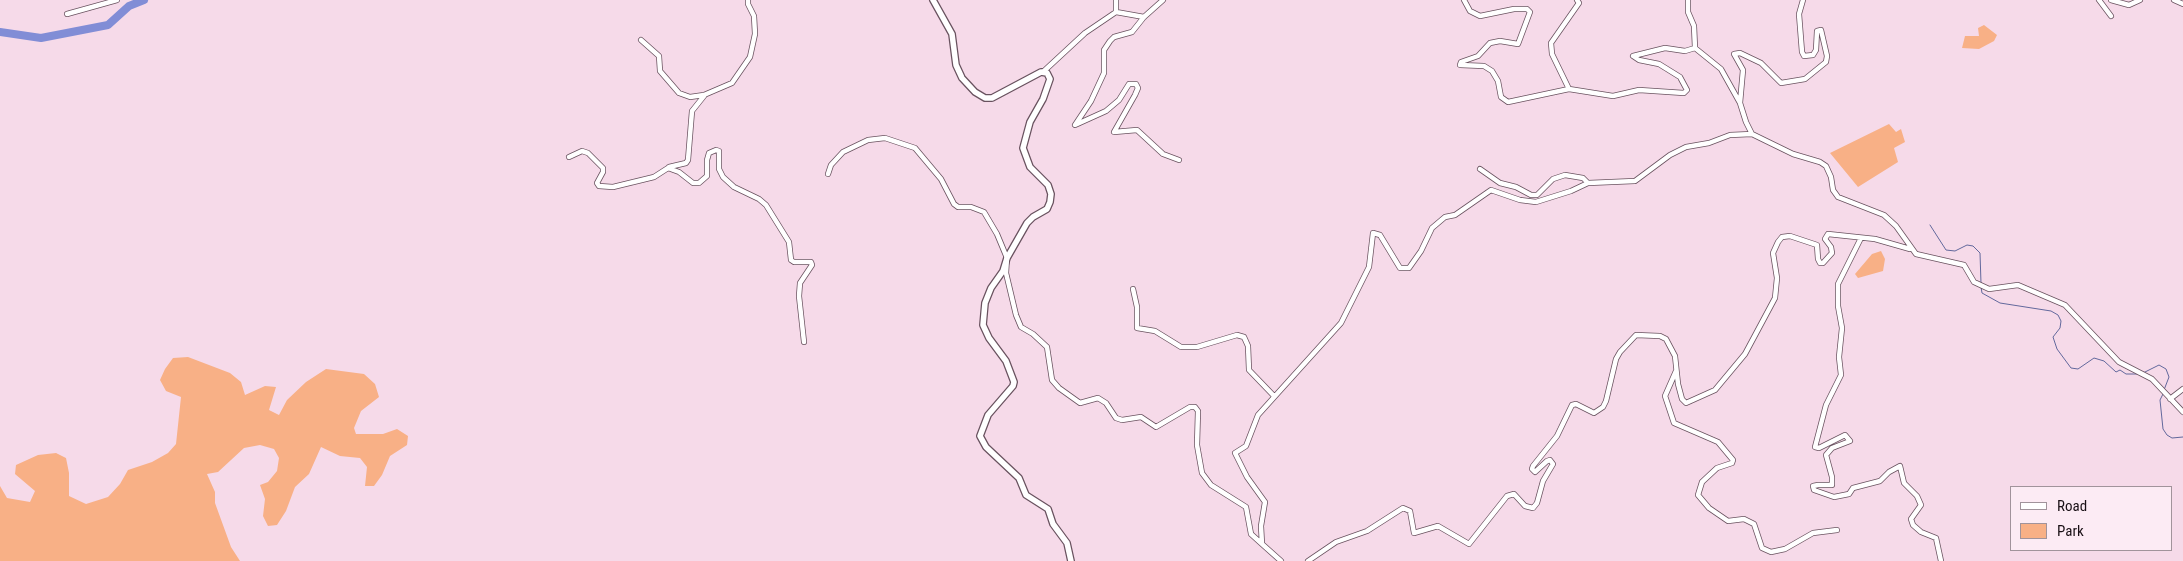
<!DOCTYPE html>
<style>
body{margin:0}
#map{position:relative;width:2183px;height:561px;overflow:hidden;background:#f6dae9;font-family:"Roboto Condensed",sans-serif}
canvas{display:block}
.legend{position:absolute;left:2010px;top:486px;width:162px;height:65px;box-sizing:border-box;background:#fcebf4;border:1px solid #a1939b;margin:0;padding:6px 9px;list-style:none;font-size:15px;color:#191015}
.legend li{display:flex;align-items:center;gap:10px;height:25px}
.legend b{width:25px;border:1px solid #a1939b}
</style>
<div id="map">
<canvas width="2183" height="561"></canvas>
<ul class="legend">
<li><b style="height:6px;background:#fff"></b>Road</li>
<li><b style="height:14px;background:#f8b086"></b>Park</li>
</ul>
</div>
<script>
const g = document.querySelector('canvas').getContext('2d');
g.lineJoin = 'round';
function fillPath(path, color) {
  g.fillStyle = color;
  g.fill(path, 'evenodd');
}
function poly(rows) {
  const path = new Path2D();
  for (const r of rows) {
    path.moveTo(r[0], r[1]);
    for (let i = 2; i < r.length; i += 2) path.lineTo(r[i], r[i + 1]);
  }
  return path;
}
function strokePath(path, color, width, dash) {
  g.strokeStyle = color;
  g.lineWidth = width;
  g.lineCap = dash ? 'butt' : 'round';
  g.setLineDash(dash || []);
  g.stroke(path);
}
fillPath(poly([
 [1984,25,1997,35,1994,41,1979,49,1962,48,1965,36,1979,36,1978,28],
 [1889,124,1896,132,1901,129,1905,142,1894,148,1898,162,1858,187,1830,153],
 [1881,251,1885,259,1883,271,1858,278,1855,274,1872,254],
 [188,357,230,373,241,382,245,395,265,386,276,387,269,410,279,415,287,400,306,382,326,369,364,374,375,384,379,397,361,411,354,428,356,434,383,434,397,429,408,436,407,445,390,456,382,475,374,486,365,486,367,467,360,458,340,456,321,447,309,474,295,487,286,511,277,525,268,526,263,516,265,499,260,485,268,482,277,471,279,458,274,449,260,445,244,448,218,472,207,474,215,492,215,503,231,547,240,561,0,561,0,486,7,498,30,502,35,491,15,474,16,465,38,455,56,453,66,458,69,473,69,496,86,504,108,497,120,484,128,470,152,462,168,453,176,444,181,397,166,391,160,380,165,369,173,358]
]), '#f8b086');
strokePath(poly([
 [1930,225,1946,250,1955,251,1967,245,1973,246,1980,253,1981,283],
 [1981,287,1982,293,2000,303,2051,311,2058,315,2061,321,2060,328,2053,337,2057,349,2071,368,2078,369,2094,358,2104,361,2116,372,2120,370,2126,374,2139,374],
 [2143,373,2159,365,2166,369,2169,377,2164,390],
 [2163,394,2160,400,2163,429,2167,435,2172,438,2183,437]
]), '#62689c', 1);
strokePath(poly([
 [0,32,41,38,108,25,129,6,144,0]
]), '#818dd6', 8);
const minor = poly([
 [1163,0,1144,17,1132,32,1114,37,1110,41,1104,50,1104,73,1091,101,1075,125,1106,111,1119,100,1129,84,1136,84,1138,88,1135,95,1114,132,1137,130,1163,154,1179,160],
 [1464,0,1470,11,1480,16,1514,9,1527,9,1530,12,1518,44,1500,41,1490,43,1478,56,1461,62,1460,65,1484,66,1492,71,1498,81,1501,97,1508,102,1569,89],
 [1577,0,1579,3,1551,43,1552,54,1569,89,1613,96,1639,90,1684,93,1687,90,1680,77,1659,64,1639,60,1633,56,1665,48,1685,51,1695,48,1721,69,1740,103],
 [1688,0,1688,12,1694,26,1695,48],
 [1803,0,1799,14,1802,52,1804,56,1813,55,1816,50,1817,31,1821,30,1827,56,1826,62,1805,79,1781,83,1761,63,1740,53,1734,54,1743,70,1740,103,1746,122,1752,134,1793,154,1820,162,1826,166,1831,177,1833,190,1838,197,1884,215,1896,226,1916,254,1964,265,1974,282,1989,289,2018,285,2065,305,2119,362,2152,379,2183,412],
 [2099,0,2111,16],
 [2111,0,2129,5,2140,0],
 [2174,0,2183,4],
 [1116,12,1116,0],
 [67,14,117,0],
 [641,40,659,56,660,71,679,93,690,97,704,95,732,83,750,57,755,34,754,16,748,4,748,0],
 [1044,71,1085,33,1116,12,1144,17],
 [569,157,582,151,588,153,603,168,603,172,597,183,599,186,613,187,654,177,668,168,679,172,693,183,699,183,707,176,707,160,709,153,716,150,719,151,719,169,723,177,734,187,759,199,766,205,789,242,791,260,794,262,811,262,812,265,800,283,799,296,804,342],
 [669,167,686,163,688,160,692,111,704,96],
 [1480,169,1500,183,1516,187,1531,195,1537,195,1553,179,1565,175,1583,178,1588,183],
 [828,174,831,165,843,152,868,140,885,138,915,148,941,179,954,204,958,207,971,207,984,212,997,234,1007,258,1006,273,1016,315,1021,327,1033,334,1047,347,1052,380,1059,388,1080,403,1098,398,1106,403,1116,418,1122,420,1141,417,1156,427,1190,407,1195,407,1198,411,1197,445,1202,473,1211,485,1246,507,1251,534,1262,544],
 [1861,238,1838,284,1838,306,1842,328,1839,357,1841,375,1826,405,1815,447,1819,448,1845,435,1850,441,1832,448,1826,455,1832,477,1832,485,1818,485,1813,486,1814,490,1834,497,1849,494,1853,488,1880,481,1889,472,1900,466,1904,483,1917,496,1921,505,1911,519,1913,525,1921,532,1936,538,1941,561],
 [1133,289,1137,307,1137,328,1155,331,1181,347,1197,347,1237,335,1244,337,1248,346,1249,370,1274,396],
 [1676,371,1665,396,1674,423,1718,442,1733,460,1732,463,1717,468,1702,482,1698,495,1709,508,1728,521,1744,519,1754,524,1762,548,1771,552,1785,549,1813,533,1837,530],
 [2170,399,2183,389],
 [1281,561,1262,544,1261,526,1265,502,1247,477,1235,453,1246,446,1258,415,1341,323,1369,267,1373,233,1380,235,1400,268,1409,268,1421,251,1432,228,1445,217,1455,215,1491,190,1520,200,1536,202,1571,191,1588,183,1635,181,1670,155,1686,147,1709,143,1730,135,1752,134],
 [1308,561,1336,542,1367,531,1403,508,1410,511,1414,533,1438,526,1469,544,1507,496,1514,494,1525,506,1533,508,1537,503,1543,481,1553,464,1550,460,1547,461,1535,472,1532,469,1533,466,1557,436,1572,405,1576,404,1594,413,1603,407,1606,401,1616,359,1620,352,1636,335,1660,336,1666,339,1675,356,1678,384,1682,399,1686,403,1715,390,1745,354,1775,298,1777,278,1773,253,1778,242,1782,237,1790,236,1817,245,1818,259,1820,263,1823,263,1832,253,1831,247,1825,239,1828,234,1875,239,1910,249]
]);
const tertiary = poly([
 [933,0,952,34,956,65,962,78,975,92,985,98,992,98,1041,72,1047,73,1050,79,1043,99,1030,122,1023,148,1030,167,1048,185,1051,194,1050,202,1047,209,1033,217,1027,223,1007,258,1003,271,991,288,985,303,983,325,989,338,1006,361,1014,382,1013,386,988,415,980,436,986,447,1019,478,1026,495,1048,509,1053,524,1067,543,1071,561]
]);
strokePath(minor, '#69525f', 6);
strokePath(tertiary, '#69525f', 8);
strokePath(minor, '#fff', 4.5);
strokePath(tertiary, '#fff', 5.5);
</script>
